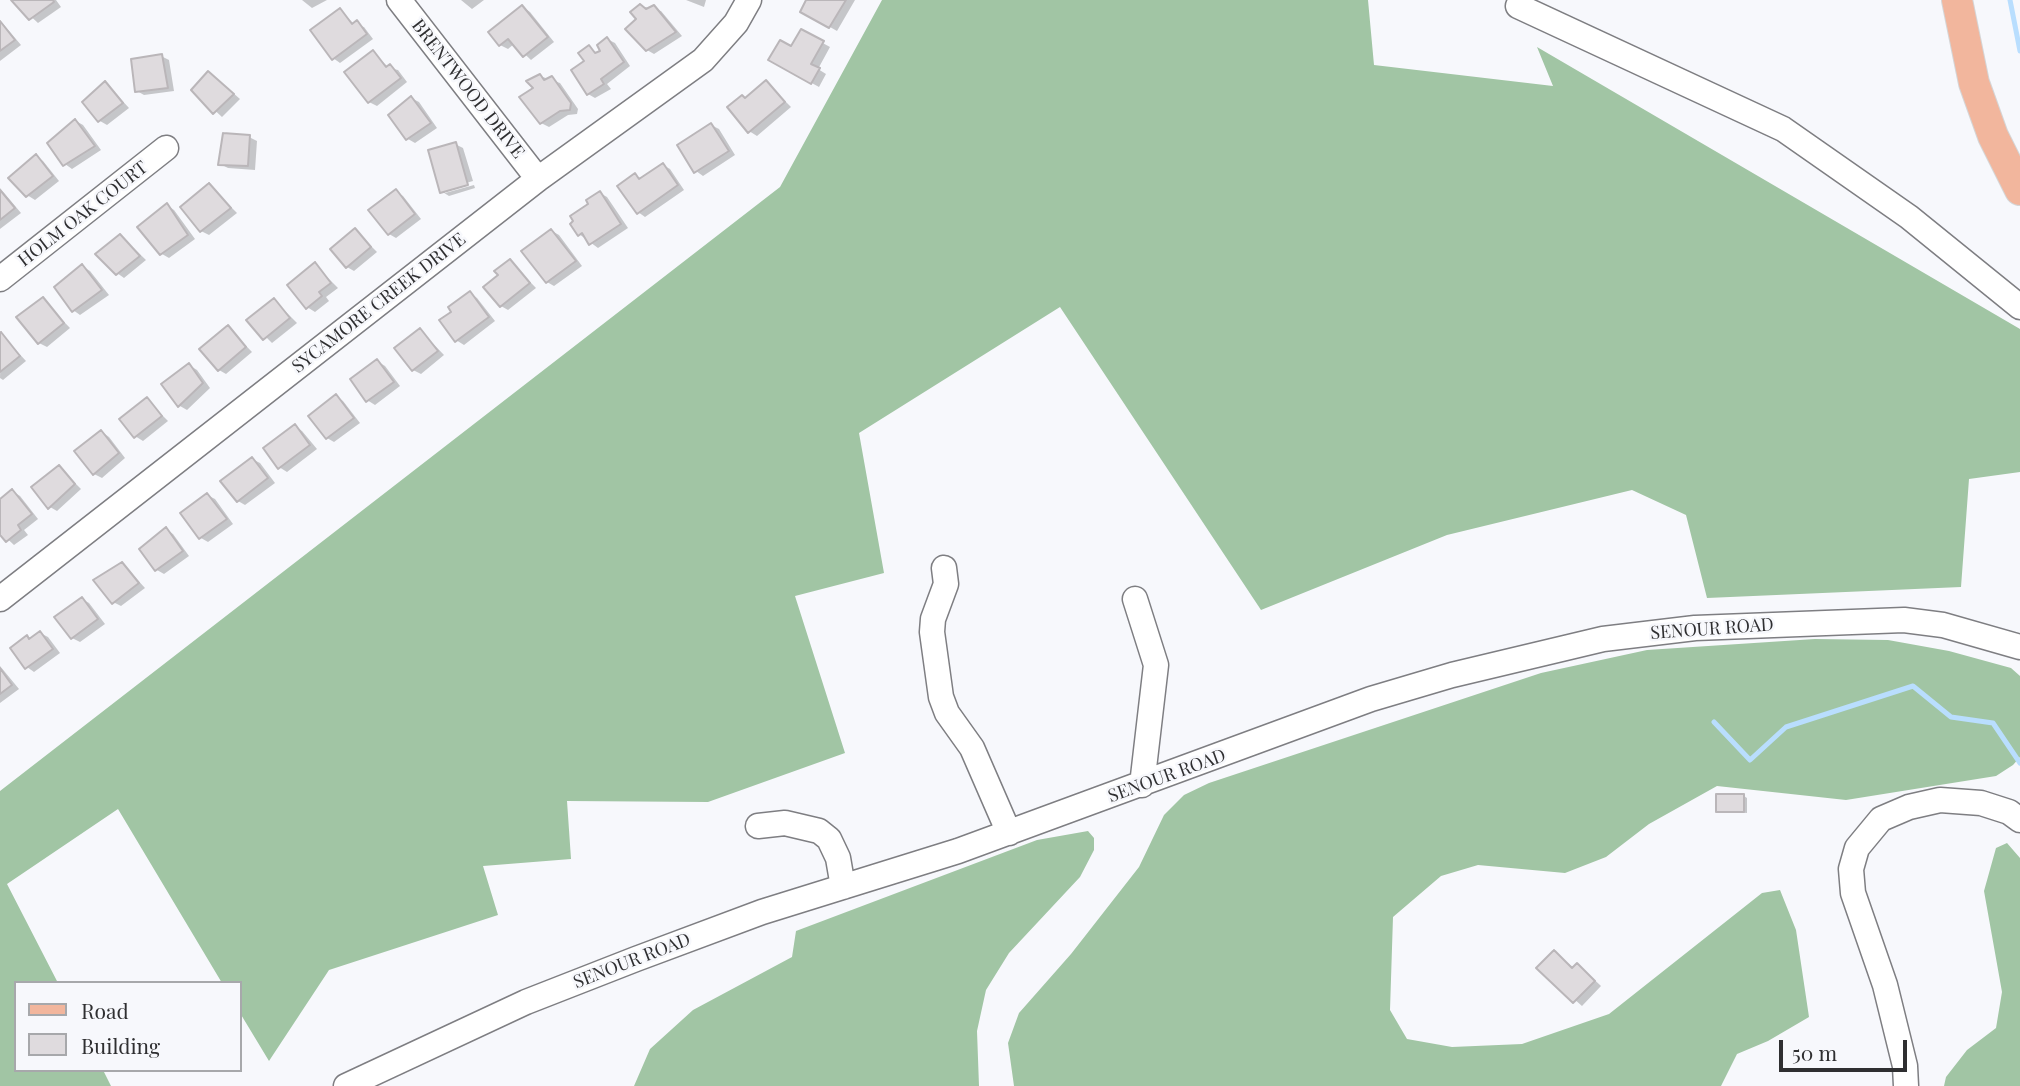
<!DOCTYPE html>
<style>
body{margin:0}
#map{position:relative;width:2020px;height:1086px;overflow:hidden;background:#f7f8fc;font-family:"Playfair Display",serif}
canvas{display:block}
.legend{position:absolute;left:14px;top:981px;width:228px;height:91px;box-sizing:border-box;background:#f7f8fc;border:2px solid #a7a8ab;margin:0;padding:9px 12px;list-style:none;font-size:21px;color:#2f2f31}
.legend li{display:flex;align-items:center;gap:14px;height:35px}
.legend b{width:35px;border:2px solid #a7a8ab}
.scale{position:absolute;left:1779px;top:1040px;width:128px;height:32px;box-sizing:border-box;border:4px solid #2f2f31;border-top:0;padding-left:9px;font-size:21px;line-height:24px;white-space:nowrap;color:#2f2f31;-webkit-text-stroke:5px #f7f8fc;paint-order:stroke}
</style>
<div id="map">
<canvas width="2020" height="1086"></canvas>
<ul class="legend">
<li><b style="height:9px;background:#f2b69d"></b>Road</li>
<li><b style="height:19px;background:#dfdbde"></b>Building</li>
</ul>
<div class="scale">50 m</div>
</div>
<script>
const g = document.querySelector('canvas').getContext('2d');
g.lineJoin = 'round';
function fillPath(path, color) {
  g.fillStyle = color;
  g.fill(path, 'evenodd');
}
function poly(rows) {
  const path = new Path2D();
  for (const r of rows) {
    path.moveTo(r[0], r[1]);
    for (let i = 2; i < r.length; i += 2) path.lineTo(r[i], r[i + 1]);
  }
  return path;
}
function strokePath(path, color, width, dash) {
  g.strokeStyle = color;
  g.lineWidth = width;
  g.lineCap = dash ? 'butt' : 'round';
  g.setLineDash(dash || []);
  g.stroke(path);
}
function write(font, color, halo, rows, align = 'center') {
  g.font = font + ' "Playfair Display",serif';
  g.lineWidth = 5;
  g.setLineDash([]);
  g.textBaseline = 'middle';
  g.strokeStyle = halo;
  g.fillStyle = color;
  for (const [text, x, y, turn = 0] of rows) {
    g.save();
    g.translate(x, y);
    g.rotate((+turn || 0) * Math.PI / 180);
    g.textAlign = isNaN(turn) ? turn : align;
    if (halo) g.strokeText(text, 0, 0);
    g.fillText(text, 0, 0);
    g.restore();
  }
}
fillPath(poly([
 [882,0,1368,0,1374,65,1553,86,1537,47,2020,329,2020,472,1969,479,1961,587,1707,598,1686,515,1632,490,1447,535,1261,610,1060,307,859,433,884,573,795,596,845,753,708,802,567,801,571,859,483,866,498,915,329,970,269,1061,240,1013,240,983,222,983,118,809,7,884,58,983,16,983,16,1070,103,1070,111,1086,0,1086,0,791,780,187],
 [1815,639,1888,640,1949,651,2011,668,2020,676,2020,757,2013,765,1996,776,1846,800,1717,786,1649,824,1606,857,1565,873,1478,865,1441,876,1393,917,1390,1010,1407,1039,1452,1047,1522,1044,1609,1014,1762,893,1780,890,1796,930,1809,1017,1768,1041,1737,1054,1721,1086,1014,1086,1008,1043,1019,1013,1071,954,1139,867,1164,815,1184,795,1209,783,1541,673,1647,650],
 [1088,831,1094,838,1094,850,1080,877,1009,953,986,990,977,1031,979,1086,634,1086,650,1049,693,1010,792,957,796,931,1037,840],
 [2007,843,2020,858,2020,1086,1944,1086,1946,1077,1967,1050,1996,1028,2002,992,1984,891,1996,848]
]), '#a1c5a4');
fillPath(poly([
 [13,0,56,0,61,7,38,23],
 [302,0,327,0,312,8],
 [461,0,484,0,472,9],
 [686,0,706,0,704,7],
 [808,0,855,0,837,31,802,11],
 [641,6,661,11,682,36,654,54,647,50,639,19],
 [523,7,530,12,554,42,531,60,514,44,508,49,500,45],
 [340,10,354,24,364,27,373,39,340,63,333,58],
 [0,20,21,45,0,61],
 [801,31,830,47,818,69,826,74,819,87,770,60,792,48],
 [607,39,615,43,630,66,607,84,611,89,595,98,588,94,589,47,598,54,602,51],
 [373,52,389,68,398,70,407,82,377,106,369,102],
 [161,56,169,60,174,91,144,95,137,91],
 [540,76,560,83,578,109,577,114,568,115,549,127,541,123,536,89],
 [216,78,240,99,222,117,193,90],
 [106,83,129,108,107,125,100,121],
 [767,83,791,107,757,136,749,131,747,99],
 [411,98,419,102,437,128,415,143,408,139],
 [76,121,83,125,101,150,72,169,65,164],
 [711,125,719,129,735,155,703,176,696,171],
 [249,137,257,141,255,170,228,168,220,164],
 [455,144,463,148,473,181,445,189,445,193,474,185,475,188,449,196,441,191],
 [36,156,43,161,59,181,35,200,27,195],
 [663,165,670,169,684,190,645,217,638,212,635,175,642,179],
 [209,185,237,213,209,235,201,231],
 [0,188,21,213,0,229],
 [396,192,403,196,421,219,396,238,389,234],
 [600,193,607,197,628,228,598,248,579,234,591,204],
 [167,205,174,210,195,239,169,258,162,254],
 [355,230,377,252,354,271,347,267],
 [552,231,559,235,582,266,554,286,547,282],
 [121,236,146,260,124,278,117,273],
 [510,261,536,288,508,310,501,306],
 [315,265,338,288,326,297,329,301,315,312,307,307],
 [82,266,90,271,109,295,80,315,73,310],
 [470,293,477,298,495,321,464,345,456,340,453,312],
 [43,300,70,328,47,347,39,343],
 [274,300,297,323,272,343,249,320],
 [228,327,252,352,226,374,219,370],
 [420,330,444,355,421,374,413,370],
 [1,334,26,361,3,380,0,378],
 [377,361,385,366,400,386,375,405,367,400],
 [189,365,197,370,210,388,187,410,180,406,163,384],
 [336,396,343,401,360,423,334,442,327,438],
 [147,400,168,421,143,441,135,436],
 [295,426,302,431,317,449,287,472,279,467],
 [102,432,109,437,125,458,102,478,94,474,77,451],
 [252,459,260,463,275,483,245,505,238,501],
 [59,467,81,489,57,511,50,507],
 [12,491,20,496,38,519,24,530,28,535,14,545,0,532,0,501],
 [207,495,215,499,233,524,208,542,201,538],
 [166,529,173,534,189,556,164,574,157,570],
 [123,564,145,588,121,606,113,602],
 [82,599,89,603,105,624,80,642,72,638],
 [40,633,48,637,60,653,34,672,27,667,27,638,31,640],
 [0,666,19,689,0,703],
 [1744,796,1747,798,1747,813,1718,811],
 [1554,952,1574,968,1577,965,1584,970,1601,986,1582,1006,1539,968]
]), '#0003');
strokePath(poly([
 [2010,0,2020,51],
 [1714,722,1750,760,1786,727,1913,686,1951,717,1993,723,2020,763]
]), '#b9defe', 5);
const building = poly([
 [11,0,53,0,54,2,29,20,11,0],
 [806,0,846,0,829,28,800,12,806,0],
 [640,4,646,9,654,5,676,32,646,51,625,29,636,19,630,12,640,4],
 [522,5,548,37,523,57,508,39,499,46,488,32,522,5],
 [340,8,352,24,357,20,367,34,332,60,310,30,340,8],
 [0,21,15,40,0,51,0,21],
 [801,29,824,41,811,64,820,68,811,84,768,60,780,40,791,46,801,29],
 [607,37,624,62,601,79,604,84,587,95,571,70,584,61,578,53,589,45,595,53,600,51,597,45,607,37],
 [373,50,386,67,390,64,401,78,368,103,344,72,373,50],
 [162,54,168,88,135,92,131,59,162,54],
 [208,71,234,94,213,114,191,90,208,71],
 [540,74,544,80,552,76,571,103,570,110,560,111,540,124,519,97,533,88,526,81,540,74],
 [766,80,785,102,748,133,727,107,742,95,745,98,766,80],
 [105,81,123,103,98,122,82,102,105,81],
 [411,96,431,123,406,140,388,115,411,96],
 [75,119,95,146,63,166,47,143,75,119],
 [711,123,729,151,694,173,677,145,711,123],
 [223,133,250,135,248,166,218,165,223,133],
 [456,142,468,185,440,193,428,150,456,142],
 [36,154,53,176,26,197,8,178,36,154],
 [663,163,678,185,637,214,617,186,635,173,639,179,663,163],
 [209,183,231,208,200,232,180,207,209,183],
 [396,189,415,214,388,235,368,210,396,189],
 [0,190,15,208,0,220,0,190],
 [600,191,621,224,589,245,582,233,578,236,570,224,573,221,570,216,588,204,586,200,600,191],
 [167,203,188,235,160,255,137,227,167,203],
 [355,228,371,247,346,268,330,249,355,228],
 [551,229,576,261,546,283,521,251,551,229],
 [120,234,140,256,116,275,95,254,120,234],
 [510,259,530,283,500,307,483,287,498,275,494,271,510,259],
 [315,262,331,283,319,292,322,296,306,309,287,285,315,262],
 [82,264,102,290,72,312,54,287,82,264],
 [470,291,489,317,455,342,439,320,451,312,448,307,470,291],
 [43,297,64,323,38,344,16,317,43,297],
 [274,298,290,318,263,340,246,320,274,298],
 [228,325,246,347,218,371,199,349,228,325],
 [420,328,438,351,412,371,394,348,420,328],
 [1,332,20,356,0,372,0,333,1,332],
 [377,359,394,382,366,402,350,379,377,359],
 [189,363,203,383,178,407,161,384,189,363],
 [336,394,354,418,326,439,308,416,336,394],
 [147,397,162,416,134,438,119,419,147,397],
 [295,424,310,445,278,469,263,448,295,424],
 [101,430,119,453,93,475,74,451,101,430],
 [252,457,268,478,237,502,220,481,252,457],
 [59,465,75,484,48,509,31,487,59,465],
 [12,489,32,514,18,525,21,530,6,542,0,535,0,499,12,489],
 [207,493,227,519,199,539,180,513,207,493],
 [166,527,183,551,155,571,139,549,166,527],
 [122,562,139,583,112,604,93,580,122,562],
 [82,597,98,619,71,639,54,617,82,597],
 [40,631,53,649,25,669,10,648,27,635,29,639,40,631],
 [0,668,12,685,0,694,0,668],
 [1716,794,1744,794,1744,812,1716,812,1716,794],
 [1554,950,1572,968,1577,963,1595,981,1573,1003,1536,968,1554,950]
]);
fillPath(building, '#dfdbde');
strokePath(building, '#bab6b9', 2);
const minor = poly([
 [399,0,538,179],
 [1518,6,1783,129,1909,217,2020,307],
 [0,279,166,148],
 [944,568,946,584,933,619,932,632,941,697,947,713,972,748,1009,833],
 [0,599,538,179,703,60,736,23,749,0],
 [1135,599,1156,665,1142,785],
 [758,826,785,823,819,831,829,839,838,858,843,887],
 [346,1086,526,1002,636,959,762,912,958,851,1371,699,1452,675,1603,639,1695,628,1904,620,1943,625,2020,647],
 [1906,1086,1905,1066,1885,985,1853,893,1851,869,1857,848,1881,819,1909,807,1940,800,1981,803,2009,812,2020,820]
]);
const major = poly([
 [1957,0,1974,83,1993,136,2020,190]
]);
strokePath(minor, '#7e7e82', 27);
strokePath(major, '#d5d5d6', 32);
strokePath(minor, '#fff', 24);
strokePath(major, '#f2b69d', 30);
write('18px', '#2f2f31', '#f7f8fc', [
 ["BRENTWOOD DRIVE",468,89,52],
 ["HOLM OAK COURT",83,214,-38],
 ["SYCAMORE CREEK DRIVE",379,303,-38],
 ["SENOUR ROAD",1712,629,-4],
 ["SENOUR ROAD",1167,776,-20],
 ["SENOUR ROAD",632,961,-21]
]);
</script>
